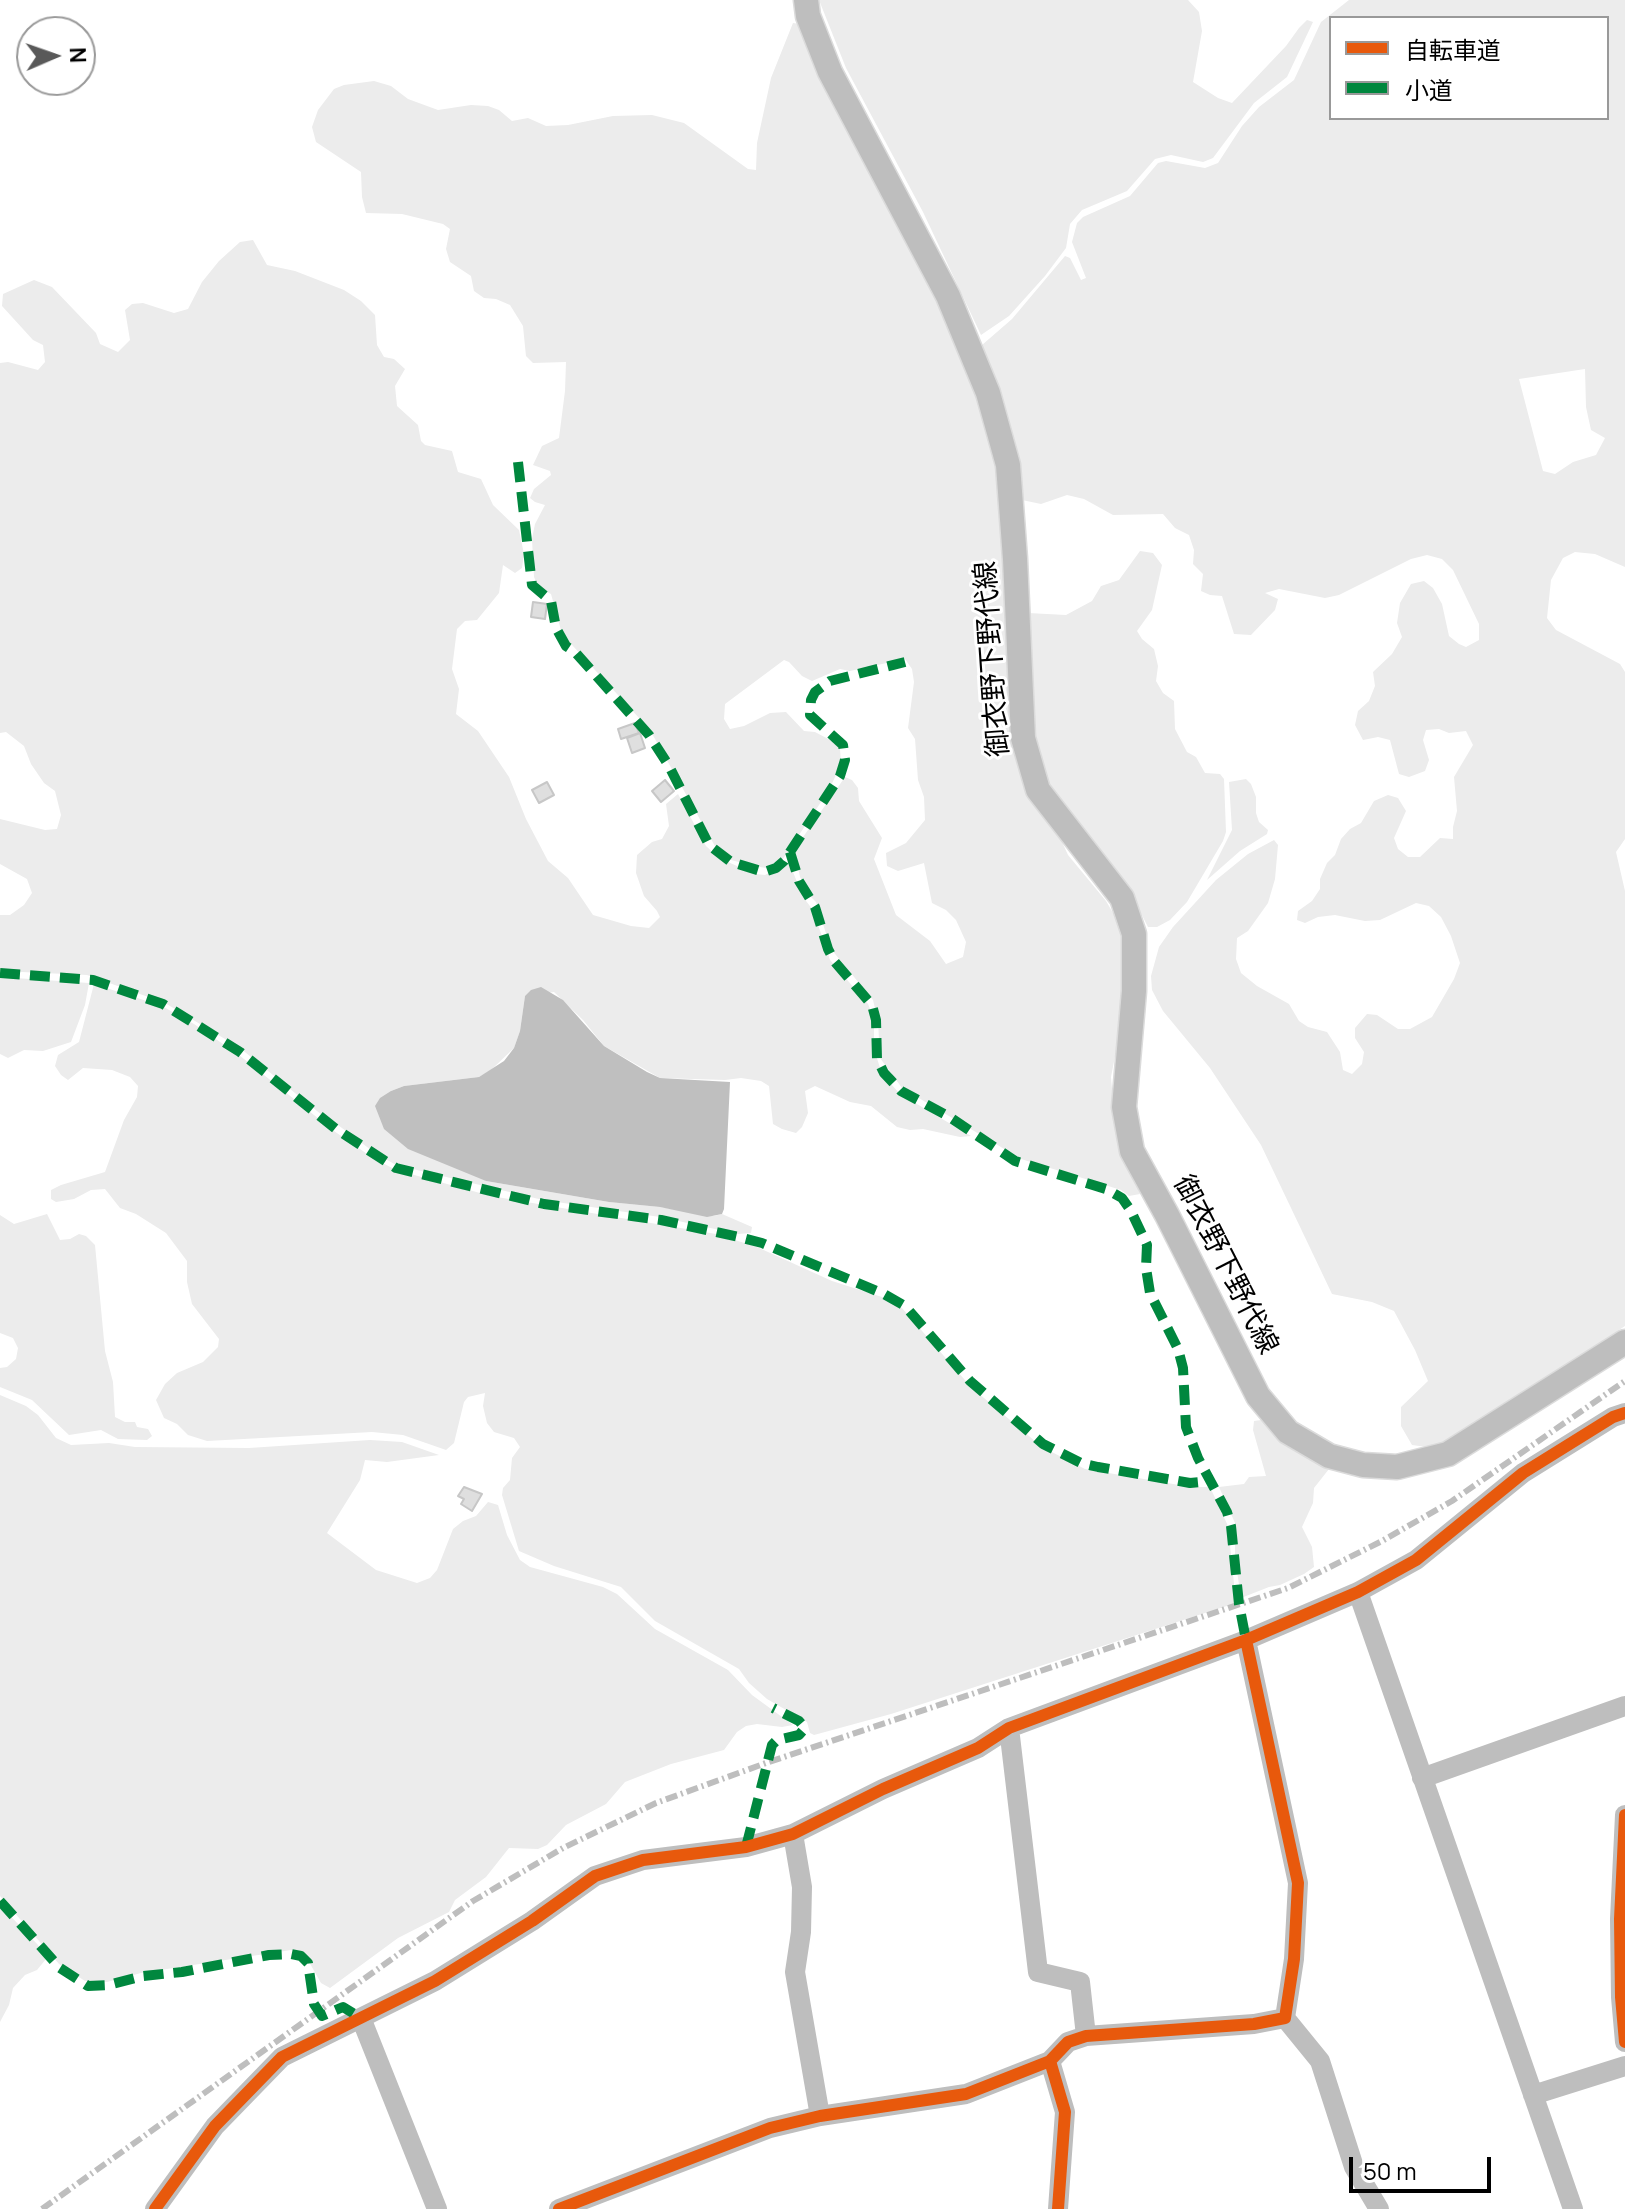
<!DOCTYPE html>
<meta charset="utf-8">
<style>
body{margin:0}
#map{position:relative;width:1625px;height:2209px;overflow:hidden;background:#fff;font-family:Manrope,"Noto Sans JP",sans-serif}
canvas{display:block}
.legend{position:absolute;left:1329px;top:16px;width:280px;height:104px;box-sizing:border-box;background:#fff;border:2px solid #999;margin:0;padding:10px 14px;list-style:none;font-size:24px;color:#000}
.legend li{display:flex;align-items:center;gap:16px;height:40px}
.legend b{width:40px;border:2px solid #999}
.north{position:absolute;left:16px;top:16px;width:80px;height:80px;box-sizing:border-box;background:#fff;border:2px solid #999;border-radius:50%;rotate:88deg;font-size:22px;font-weight:700;line-height:32px;text-align:center;color:#000}
.north::after{content:'';display:block;margin:auto;width:28px;height:36px;background:#595959;clip-path:polygon(50% 0,100% 100%,50% 72%,0 100%)}
.scale{position:absolute;left:1349px;top:2157px;width:142px;height:36px;box-sizing:border-box;border:4px solid #000;border-top:0;padding-left:10px;font-size:24px;line-height:28px;white-space:nowrap;color:#000;-webkit-text-stroke:6px #fff;paint-order:stroke}
</style>
<div id="map">
<canvas width="1625" height="2209"></canvas>
<ul class="legend">
<li><b style="height:10px;background:#e8590c"></b>自転車道</li>
<li><b style="height:10px;background:#00873e"></b>小道</li>
</ul>
<div class="north">N</div>
<div class="scale">50 m</div>
</div>
<script>
const g = document.querySelector('canvas').getContext('2d');
g.lineJoin = 'round';
function fillPath(path, color) {
  g.fillStyle = color;
  g.fill(path, 'evenodd');
}
function poly(rows) {
  const path = new Path2D();
  for (const r of rows) {
    path.moveTo(r[0], r[1]);
    for (let i = 2; i < r.length; i += 2) path.lineTo(r[i], r[i + 1]);
  }
  return path;
}
function strokePath(path, color, width, dash) {
  g.strokeStyle = color;
  g.lineWidth = width;
  g.lineCap = dash ? 'butt' : 'round';
  g.setLineDash(dash || []);
  g.stroke(path);
}
function write(font, color, halo, rows, align = 'center') {
  g.font = font + ' Manrope,"Noto Sans JP",sans-serif';
  g.lineWidth = 6;
  g.setLineDash([]);
  g.textBaseline = 'middle';
  g.strokeStyle = halo;
  g.fillStyle = color;
  for (const [text, x, y, turn = 0] of rows) {
    g.save();
    g.translate(x, y);
    g.rotate((+turn || 0) * Math.PI / 180);
    g.textAlign = isNaN(turn) ? turn : align;
    if (halo) g.strokeText(text, 0, 0);
    g.fillText(text, 0, 0);
    g.restore();
  }
}
fillPath(poly([
 [819,0,1188,0,1199,12,1202,31,1193,82,1218,98,1232,103,1286,46,1299,28,1307,20,1313,22,1287,77,1254,103,1213,158,1203,162,1171,155,1155,159,1127,191,1082,210,1070,224,1066,248,1045,276,1009,316,981,335,923,212,846,68],
 [1349,0,1625,0,1625,567,1595,554,1575,552,1563,558,1551,580,1547,618,1556,630,1620,664,1625,672,1625,839,1616,852,1625,891,1625,1326,1461,1436,1434,1448,1412,1445,1401,1426,1401,1407,1428,1381,1415,1350,1394,1311,1372,1302,1332,1294,1261,1145,1210,1068,1163,1011,1152,990,1151,976,1159,947,1173,927,1216,880,1248,854,1274,840,1278,845,1275,879,1268,903,1248,931,1237,938,1236,959,1241,973,1257,986,1289,1004,1299,1021,1308,1027,1327,1032,1340,1052,1343,1070,1352,1074,1362,1064,1364,1052,1355,1038,1355,1028,1367,1014,1377,1015,1398,1029,1410,1029,1432,1017,1454,979,1460,963,1451,936,1441,917,1429,906,1416,903,1380,920,1365,921,1335,915,1318,917,1305,923,1297,920,1298,911,1312,901,1320,889,1320,879,1327,863,1335,855,1341,839,1350,829,1361,823,1374,801,1388,795,1398,798,1406,811,1394,838,1398,849,1408,857,1420,857,1440,838,1453,839,1453,827,1457,811,1454,777,1473,745,1466,731,1449,733,1439,729,1426,730,1423,740,1429,760,1425,771,1409,777,1399,774,1390,740,1378,737,1363,740,1355,725,1358,711,1369,701,1375,686,1373,672,1392,654,1402,637,1397,623,1400,603,1411,584,1424,581,1433,588,1442,604,1449,636,1459,644,1466,647,1479,640,1479,624,1453,570,1442,559,1427,555,1411,559,1339,595,1325,598,1279,589,1265,593,1278,599,1275,610,1251,635,1234,634,1222,596,1210,595,1201,591,1203,574,1193,564,1194,550,1189,535,1175,528,1163,514,1113,515,1084,499,1067,495,1041,504,1022,500,998,392,982,345,1012,319,1065,256,1070,258,1081,280,1086,278,1072,242,1077,223,1083,217,1130,196,1158,163,1166,161,1205,168,1218,163,1242,126,1259,107,1294,80,1321,22],
 [1331,18,1607,18,1607,118,1331,118],
 [1585,369,1586,407,1591,430,1605,438,1596,455,1573,462,1555,474,1543,471,1519,379],
 [793,23,800,24,941,298,971,372,990,437,1003,515,1010,634,1057,831,1068,855,1106,901,1119,923,1128,965,1128,990,1111,1077,1113,1100,1131,1172,1140,1194,1129,1196,1121,1190,1021,1159,902,1088,880,1058,878,1021,873,1000,831,949,816,902,809,895,800,877,794,850,845,777,852,780,858,788,859,801,882,838,874,859,896,915,930,941,946,964,963,957,966,942,956,920,946,910,932,903,924,863,898,871,887,866,886,853,906,843,925,820,924,797,918,780,915,739,908,728,914,682,912,669,905,659,850,671,840,669,812,681,802,676,789,662,784,660,725,704,724,719,730,729,744,726,770,713,786,712,804,731,815,732,834,742,840,749,841,764,829,790,783,859,776,865,766,868,754,866,731,860,716,848,650,730,562,634,551,594,539,588,534,577,532,539,535,524,545,505,535,502,530,498,534,489,551,475,550,471,533,465,542,446,559,438,565,391,566,362,533,363,526,356,523,326,510,305,496,299,484,298,474,291,471,276,450,262,446,249,450,229,443,224,402,214,366,213,362,197,361,172,316,142,312,127,318,110,334,89,344,85,374,81,391,86,408,99,438,110,471,105,488,106,499,110,512,121,528,118,546,126,568,125,613,116,652,115,684,123,748,169,756,170,757,143,771,78],
 [253,240,267,265,295,271,344,290,361,301,375,315,377,345,384,357,394,359,405,369,395,386,397,406,418,425,421,441,425,445,452,451,458,472,481,479,493,505,519,530,524,554,522,568,515,573,503,565,499,593,477,620,465,621,457,629,452,669,459,689,456,714,478,731,509,777,526,819,548,861,568,878,593,915,631,926,649,928,660,917,657,911,644,896,636,873,637,855,652,842,662,839,669,826,666,804,678,794,706,846,719,858,755,874,765,875,789,862,803,897,813,910,830,960,868,1004,874,1019,874,1049,882,1074,900,1094,971,1136,960,1137,923,1129,910,1130,897,1127,871,1106,850,1102,815,1086,805,1091,808,1113,802,1127,796,1133,782,1129,773,1124,769,1086,761,1081,741,1078,725,1080,660,1078,604,1046,583,1020,554,992,525,996,520,1031,514,1048,491,1070,479,1077,404,1086,391,1091,486,1181,609,1202,660,1207,714,1216,722,1214,752,1227,751,1233,738,1234,660,1217,543,1200,396,1165,375,1153,334,1122,328,1120,240,1048,165,1003,87,975,0,971,0,915,10,915,24,905,32,893,27,879,0,864,0,819,45,830,57,829,61,815,55,791,44,783,31,764,24,746,6,732,0,733,0,363,8,362,38,370,45,362,43,345,33,340,2,306,3,294,34,280,52,287,96,333,100,344,118,352,130,340,125,310,132,304,143,303,174,313,188,309,202,282,219,261,240,242],
 [1140,551,1153,553,1162,565,1152,610,1137,631,1142,639,1154,649,1158,666,1156,681,1163,693,1174,701,1175,729,1187,752,1196,757,1205,773,1220,774,1224,779,1226,832,1223,841,1187,902,1170,920,1157,927,1148,927,1129,890,1043,778,1032,728,1028,613,1066,615,1092,601,1101,586,1119,580],
 [1246,779,1251,784,1256,797,1256,813,1259,822,1268,830,1267,834,1240,851,1207,880,1232,830,1229,782],
 [0,977,89,983,85,1005,71,1042,43,1051,24,1050,8,1058,0,1054],
 [94,984,162,1006,194,1024,239,1055,334,1131,373,1158,396,1170,491,1196,716,1234,757,1247,832,1281,882,1297,902,1308,971,1387,1042,1447,1085,1469,1191,1487,1210,1487,1228,1526,1236,1603,891,1714,814,1735,810,1733,807,1722,767,1699,749,1683,739,1669,655,1621,621,1587,554,1566,519,1551,502,1495,503,1488,510,1480,512,1458,520,1447,514,1438,494,1432,487,1423,483,1406,485,1393,468,1397,464,1402,454,1443,446,1450,403,1435,372,1432,207,1441,188,1435,177,1424,164,1418,156,1400,165,1384,177,1373,203,1362,218,1347,219,1339,192,1304,187,1282,187,1261,166,1233,136,1214,120,1208,105,1189,91,1190,74,1199,56,1202,51,1199,51,1190,61,1185,105,1172,124,1120,137,1097,138,1086,130,1077,112,1070,83,1068,68,1080,61,1075,55,1066,58,1055,79,1042],
 [47,1214,60,1240,70,1239,79,1234,86,1236,95,1245,105,1351,113,1382,115,1417,125,1422,135,1422,137,1427,148,1429,152,1436,147,1440,118,1439,101,1430,69,1435,32,1400,0,1387,0,1368,7,1367,16,1359,18,1348,13,1338,0,1333,0,1215,14,1224],
 [0,1395,26,1406,38,1415,56,1438,71,1445,109,1443,135,1447,249,1448,370,1440,402,1442,439,1455,387,1462,365,1460,360,1480,327,1533,376,1570,417,1583,430,1578,437,1570,453,1529,463,1521,476,1516,488,1502,498,1505,507,1535,520,1560,530,1567,603,1587,617,1594,655,1629,728,1670,752,1695,793,1725,782,1727,757,1724,746,1726,737,1732,724,1750,671,1764,625,1782,606,1804,566,1825,547,1845,538,1849,509,1848,486,1877,455,1900,449,1912,398,1938,330,1988,321,1983,304,1953,291,1950,141,1973,107,1982,85,1981,59,1964,0,1896],
 [1261,1420,1300,1453,1329,1469,1314,1488,1313,1503,1302,1527,1312,1547,1314,1567,1304,1574,1280,1585,1269,1587,1241,1598,1235,1558,1235,1523,1219,1487,1244,1484,1249,1477,1266,1476,1253,1430,1254,1421],
 [0,1905,38,1945,46,1959,37,1970,25,1975,13,1988,9,2005,0,2022]
]), '#ececec');
fillPath(poly([
 [541,987,563,1000,604,1046,647,1072,660,1078,730,1082,724,1209,722,1214,707,1217,660,1207,609,1202,486,1181,408,1149,384,1129,375,1106,380,1098,391,1091,404,1086,479,1077,504,1061,514,1048,520,1031,525,996,531,990]
]), '#bfbfbf');
const building = poly([
 [533,602,547,604,545,619,531,617,533,602],
 [635,723,639,733,621,739,618,729,635,723],
 [640,733,645,748,632,753,627,738,640,733],
 [665,780,674,791,661,802,652,791,665,780],
 [547,782,554,795,539,803,532,790,547,782],
 [464,1487,482,1494,472,1511,461,1504,464,1499,458,1496,464,1487]
]);
fillPath(building, '#dfdfdf');
strokePath(building, '#c7c7c7', 2);
const major = poly([
 [806,0,808,16,830,72,948,296,988,393,1008,465,1015,559,1023,738,1038,790,1122,898,1134,934,1134,991,1124,1107,1132,1151,1167,1215,1258,1396,1288,1432,1329,1456,1363,1465,1397,1467,1448,1454,1625,1342]
]);
strokePath(major, '#dbdbdb', 27);
strokePath(poly([
 [1358,1592,1573,2209],
 [1009,1728,1038,1972,1080,1982,1086,2036],
 [1422,1778,1625,1706],
 [1625,1815,1620,1919,1621,1997,1625,2042],
 [793,1834,802,1887,801,1932,795,1972,820,2116],
 [361,2018,437,2209],
 [1285,2018,1320,2061,1354,2167,1379,2209],
 [1533,2095,1625,2066],
 [155,2209,215,2126,282,2057,435,1981,532,1921,595,1876,643,1860,746,1847,793,1834,883,1789,978,1748,1009,1728,1246,1640,1358,1592,1416,1560,1523,1473,1613,1417,1625,1413],
 [559,2209,770,2128,820,2116,966,2094,1050,2061],
 [1058,2209,1065,2112,1050,2061,1068,2042,1086,2036,1254,2024,1285,2018,1294,1959,1298,1883,1246,1640]
]), '#bebebe', 20);
strokePath(major, '#bebebe', 24);
strokePath(poly([
 [42,2209,473,1901,563,1848,656,1803,766,1763,1288,1588,1382,1541,1452,1501,1625,1381]
]), '#bebebe', 6, [12, 4, 2, 4]);
strokePath(poly([
 [518,462,532,585,551,601,556,628,566,646,575,652,649,735,669,766,709,845,731,862,764,872,776,868,784,861,840,776,845,760,843,745,810,715,811,700,815,692,830,681,905,662],
 [790,852,799,881,815,907,828,949,834,961,872,1005,876,1020,877,1059,884,1073,901,1091,948,1116,1015,1161,1106,1189,1122,1198,1131,1211,1147,1245,1146,1268,1150,1293,1178,1349,1183,1368,1186,1427,1198,1458,1227,1512,1231,1526,1239,1604,1246,1640],
 [0,973,93,980,163,1004,240,1052,336,1129,396,1168,544,1204,661,1220,739,1237,762,1243,884,1294,905,1306,970,1381,1043,1444,1081,1463,1098,1467,1190,1483,1210,1481],
 [746,1847,772,1745,777,1740,799,1735,805,1728,799,1721,773,1708],
 [0,1901,60,1968,88,1986,108,1985,143,1976,182,1972,269,1955,291,1954,301,1956,308,1963,314,2004,322,2016,343,2007,361,2018]
]), '#00873e', 10, [20, 10]);
strokePath(poly([
 [1625,1815,1620,1919,1621,1997,1625,2042],
 [155,2209,215,2126,282,2057,435,1981,532,1921,595,1876,643,1860,746,1847,793,1834,883,1789,978,1748,1009,1728,1246,1640,1358,1592,1416,1560,1523,1473,1613,1417,1625,1413],
 [559,2209,770,2128,820,2116,966,2094,1050,2061],
 [1058,2209,1065,2112,1050,2061,1068,2042,1086,2036,1254,2024,1285,2018,1294,1959,1298,1883,1246,1640]
]), '#e8590c', 12);
write('28px', '#000', '#fff', [
 ["御衣野下野代線",993,659,-94],
 ["御衣野下野代線",1225,1265,63]
]);
</script>
